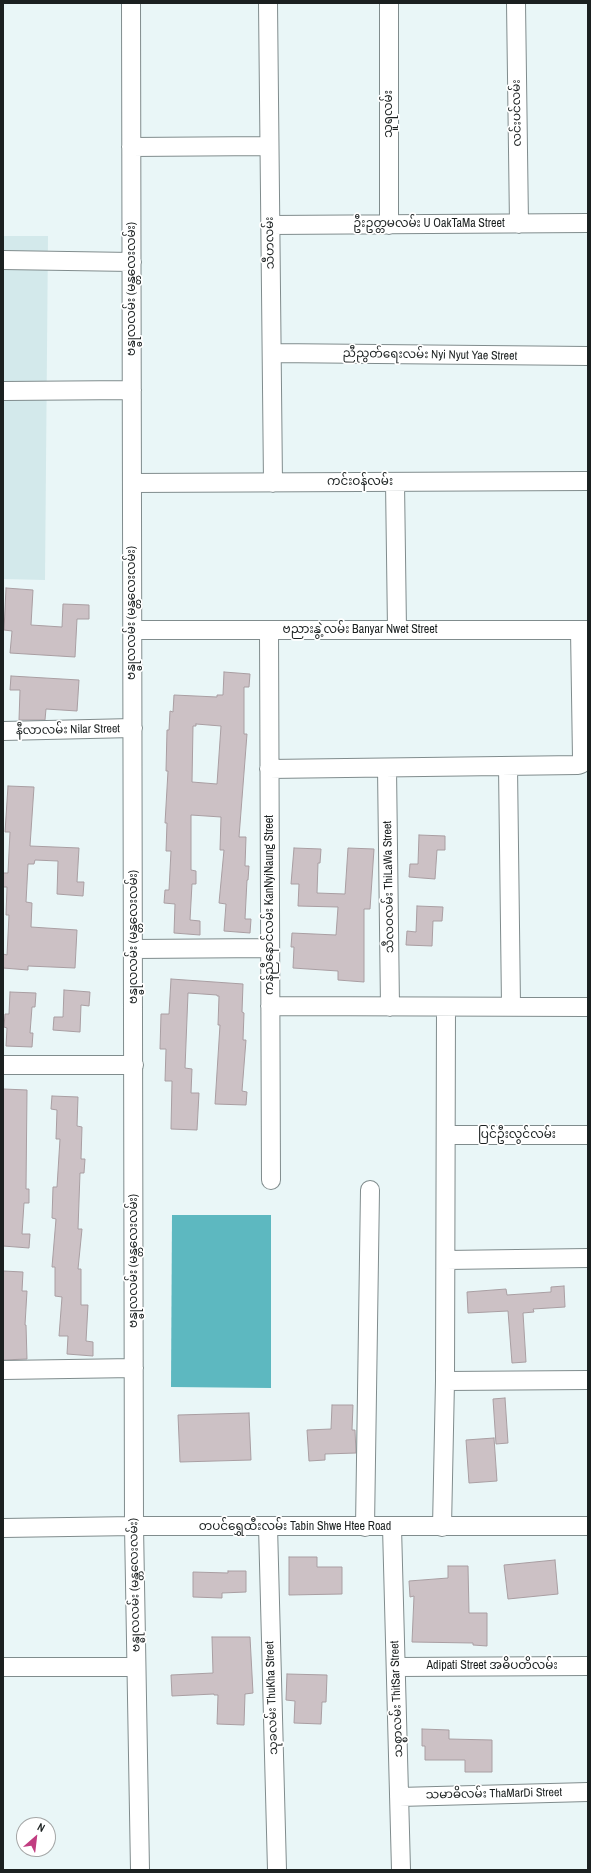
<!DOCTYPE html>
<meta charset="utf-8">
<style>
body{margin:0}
#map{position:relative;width:591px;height:1873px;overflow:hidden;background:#e9f6f7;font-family:"Archivo Narrow",sans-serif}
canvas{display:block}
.frame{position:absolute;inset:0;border:4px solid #1b2020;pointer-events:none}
.north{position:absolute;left:16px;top:1817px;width:40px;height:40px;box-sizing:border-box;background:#fff;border:1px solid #a4a6a6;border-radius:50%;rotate:28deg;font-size:11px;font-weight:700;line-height:16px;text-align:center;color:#1b2020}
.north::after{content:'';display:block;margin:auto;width:14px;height:18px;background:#c13d81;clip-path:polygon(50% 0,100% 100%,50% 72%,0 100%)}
</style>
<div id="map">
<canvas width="591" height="1873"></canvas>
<div class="frame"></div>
<div class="north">N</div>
</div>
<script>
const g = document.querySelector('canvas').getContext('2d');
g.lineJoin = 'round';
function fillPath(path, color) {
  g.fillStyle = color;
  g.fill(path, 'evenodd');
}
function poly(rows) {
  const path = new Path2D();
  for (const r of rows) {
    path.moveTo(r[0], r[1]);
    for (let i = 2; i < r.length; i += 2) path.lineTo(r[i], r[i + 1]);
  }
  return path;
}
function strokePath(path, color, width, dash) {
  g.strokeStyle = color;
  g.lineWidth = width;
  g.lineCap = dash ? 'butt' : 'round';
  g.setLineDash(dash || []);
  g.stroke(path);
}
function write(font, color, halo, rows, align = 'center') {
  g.font = font + ' "Archivo Narrow","Noto Sans Myanmar",sans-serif';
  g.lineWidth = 3.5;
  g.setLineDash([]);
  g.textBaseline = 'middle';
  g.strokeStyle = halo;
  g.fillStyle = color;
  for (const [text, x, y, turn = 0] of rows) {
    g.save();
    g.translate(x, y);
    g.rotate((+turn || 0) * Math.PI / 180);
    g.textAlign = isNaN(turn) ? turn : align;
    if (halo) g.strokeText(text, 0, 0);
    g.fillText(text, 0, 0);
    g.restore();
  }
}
fillPath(poly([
 [3,236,48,236,45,580,3,579]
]), '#d3e9eb');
fillPath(poly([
 [172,1215,271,1215,271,1388,171,1387]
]), '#5db8c0');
const building = poly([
 [6,588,33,590,31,625,62,627,63,604,89,605,89,619,77,619,75,657,10,653,12,631,4,630,6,588],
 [224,672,250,674,249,687,244,687,244,734,247,734,239,837,246,837,245,866,249,866,248,880,247,880,245,919,251,919,250,933,224,931,226,904,219,903,224,850,220,850,221,817,191,815,191,870,196,871,196,884,192,884,190,920,200,921,200,935,174,933,175,904,164,903,165,890,169,890,171,851,166,851,167,823,165,823,168,771,166,771,167,730,169,730,170,711,173,712,174,695,217,697,217,695,223,695,224,672],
 [196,724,221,726,217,784,192,782,193,726,196,726,196,724],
 [11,676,79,680,77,711,46,709,45,720,19,720,20,690,10,690,11,676],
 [8,786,34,787,30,846,79,848,77,882,84,882,83,896,57,894,58,861,35,860,34,864,28,864,26,902,32,903,31,927,77,930,75,968,28,966,28,970,3,968,3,954,7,955,9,915,6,915,7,887,3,887,3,873,8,873,10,832,5,832,8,786],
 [419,835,445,836,445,850,437,850,435,879,409,877,410,864,418,864,419,835],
 [294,848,321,849,320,863,318,863,317,893,345,894,348,848,374,849,370,909,364,909,364,982,338,980,338,971,293,968,294,947,291,947,292,933,336,935,338,907,298,906,299,884,291,884,294,848],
 [417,906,443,907,442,921,433,921,432,946,406,945,407,931,416,932,417,906],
 [171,979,243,984,242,1012,244,1013,243,1040,246,1040,242,1091,247,1092,246,1105,215,1104,220,1025,218,1025,219,996,217,996,217,995,188,993,185,1068,192,1069,191,1093,199,1093,197,1130,171,1129,172,1081,165,1081,166,1049,160,1049,161,1014,169,1014,171,979],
 [64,990,90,992,89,1006,81,1005,80,1032,53,1030,54,1017,63,1017,64,990],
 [10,992,36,993,35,1007,32,1007,30,1033,33,1033,32,1047,6,1046,7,1028,4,1027,5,1014,9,1014,10,992],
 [3,1089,27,1090,26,1189,29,1189,29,1203,24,1203,22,1234,30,1234,29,1248,3,1246,3,1089],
 [52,1096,78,1097,77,1126,82,1127,81,1159,85,1159,84,1173,80,1173,78,1229,82,1229,78,1269,81,1269,81,1305,88,1305,86,1341,93,1342,93,1356,67,1354,68,1336,59,1336,62,1297,55,1296,55,1267,52,1267,56,1219,52,1218,53,1187,57,1187,60,1139,56,1139,57,1110,51,1109,52,1096],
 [3,1271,23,1272,22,1291,27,1291,25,1325,26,1325,27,1359,3,1360,3,1271],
 [564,1286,565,1307,533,1309,534,1312,523,1313,526,1362,512,1363,508,1311,468,1313,467,1292,506,1289,507,1295,551,1292,551,1287,564,1286],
 [505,1398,508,1443,496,1444,493,1399,505,1398],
 [332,1405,353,1405,352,1430,355,1430,356,1453,325,1454,325,1460,309,1461,307,1430,331,1429,332,1405],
 [249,1413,251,1460,180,1462,178,1415,249,1413],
 [494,1438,497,1481,469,1483,466,1440,494,1438],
 [289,1557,317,1557,317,1567,342,1567,342,1594,289,1595,289,1557],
 [555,1560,558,1594,508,1599,504,1565,555,1560],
 [448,1566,468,1566,469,1613,487,1613,487,1646,473,1645,473,1643,412,1642,414,1596,410,1597,409,1581,448,1578,448,1566],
 [228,1571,246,1571,246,1592,222,1593,222,1598,193,1597,193,1572,228,1573,228,1571],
 [212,1637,250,1637,253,1693,245,1694,244,1725,217,1724,218,1695,214,1695,214,1694,172,1696,171,1675,213,1673,212,1637],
 [287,1674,327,1675,326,1702,322,1702,321,1724,294,1723,295,1701,286,1700,287,1674],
 [422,1729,449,1730,449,1739,492,1740,492,1772,465,1772,465,1760,425,1760,425,1746,422,1746,422,1729]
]);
fillPath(building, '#ccc1c5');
strokePath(building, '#a99ea2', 1);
const minor = poly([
 [131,3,134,1526,140,1870],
 [268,3,273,483],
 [516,3,519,224],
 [131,147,269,146],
 [270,225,588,223],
 [389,225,389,3],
 [3,260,132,262],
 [272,353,588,356],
 [3,391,132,390],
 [395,482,397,630],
 [132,483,588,481],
 [132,630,588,630],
 [269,630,271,1180],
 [3,731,133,728],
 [508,766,511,1006],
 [387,768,390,1007],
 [269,769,578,765,581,764,582,759,580,630],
 [134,949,270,948],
 [270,1006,588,1007],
 [3,1065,134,1065],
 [446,1135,588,1135],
 [446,1260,588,1258],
 [3,1370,134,1368],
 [445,1381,588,1380],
 [268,1526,277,1870],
 [365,1527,370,1190],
 [392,1527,401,1870],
 [442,1527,445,1381,446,1007],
 [3,1528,134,1526,588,1526],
 [3,1667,136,1667],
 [396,1667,588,1666],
 [399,1797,588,1792]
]);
strokePath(minor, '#808c8d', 20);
strokePath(minor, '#fff', 18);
write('12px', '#1b2020', '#fff', [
 ["လင်းပင်လမ်း",517,113,-91],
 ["သူရလမ်း",389,114,-90],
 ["ဦးဥတ္တမလမ်း U OakTaMa Street",429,224],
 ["သီဟလမ်း",270,243,-91],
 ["ဗန္ဓုလလမ်း (မန္တလေးလမ်း)",132,289,-90],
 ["ညီညွတ်ရေးလမ်း Nyi Nyut Yae Street",430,355,1],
 ["ကင်းဝန်လမ်း",360,482],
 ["ဗန္ဓုလလမ်း (မန္တလေးလမ်း)",132,613,-90],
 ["ဗညားနွဲ့လမ်း Banyar Nwet Street",360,630],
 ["နီလာလမ်း Nilar Street",68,730,-1],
 ["သီလဝလမ်း ThiLaWa Street",389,887,-91],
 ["ကန်ညီနောင်လမ်း KanNyiNaung Street",270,905,-90],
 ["ဗန္ဓုလလမ်း (မန္တလေးလမ်း)",134,937,-90],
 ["ပြင်ဦးလွင်လမ်း",517,1135],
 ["ဗန္ဓုလလမ်း (မန္တလေးလမ်း)",134,1261,-90],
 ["တပင်ရွှေထီးလမ်း Tabin Shwe Htee Road",295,1527],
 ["ဗန္ဓုလလမ်း (မန္တလေးလမ်း)",135,1585,-91],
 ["Adipati Street အဓိပတိလမ်း",492,1666],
 ["သုခလမ်း ThuKha Street",272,1698,-92],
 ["သစ္စာလမ်း ThitSar Street",397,1699,-92],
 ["သမာဓိလမ်း ThaMarDi Street",494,1794,-1]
]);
</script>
